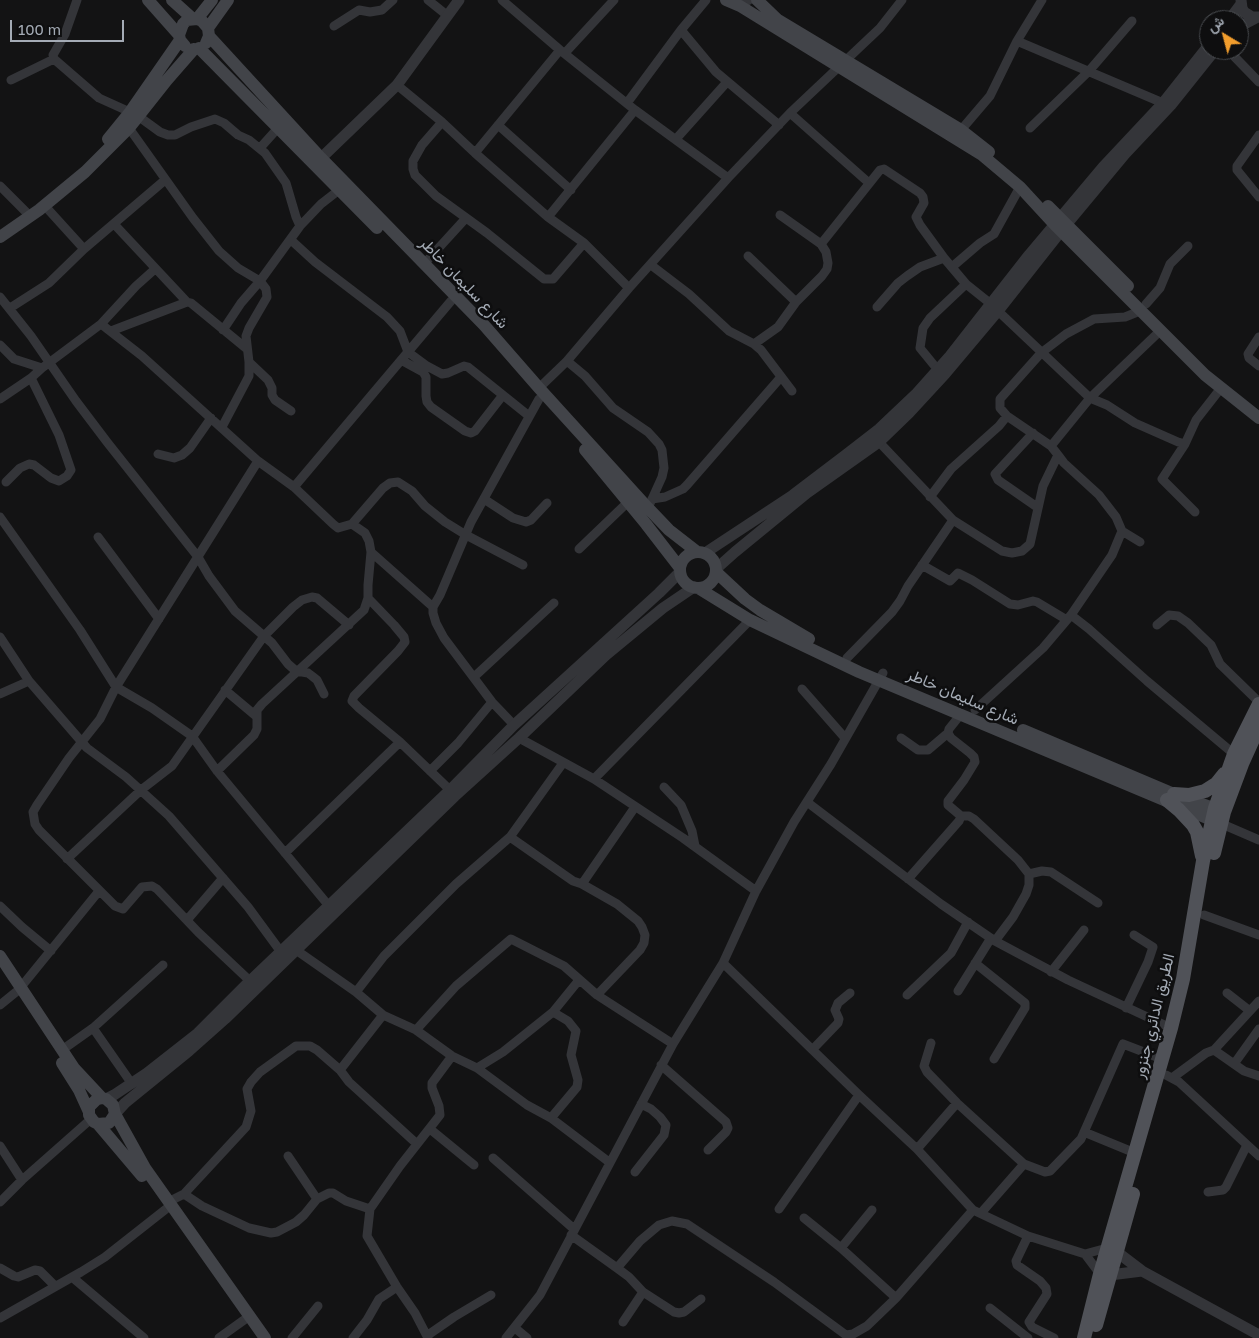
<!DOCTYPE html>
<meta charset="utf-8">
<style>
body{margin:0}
#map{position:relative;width:1259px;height:1338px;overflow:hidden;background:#131314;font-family:"Golos Text",Vazirmatn,sans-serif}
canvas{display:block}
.north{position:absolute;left:1199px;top:10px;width:50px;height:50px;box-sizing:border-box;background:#0e0e0f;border:1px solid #4a4d51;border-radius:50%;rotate:323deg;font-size:14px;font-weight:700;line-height:20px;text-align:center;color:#a4abb5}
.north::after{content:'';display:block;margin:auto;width:18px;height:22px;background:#f19d2d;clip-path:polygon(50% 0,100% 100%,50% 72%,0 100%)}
.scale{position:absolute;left:10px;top:20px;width:114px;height:22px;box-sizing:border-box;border:2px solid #a4abb5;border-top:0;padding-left:6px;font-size:15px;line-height:18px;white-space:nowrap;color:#a4abb5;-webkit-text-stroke:4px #0e0e0f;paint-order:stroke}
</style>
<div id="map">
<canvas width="1259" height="1338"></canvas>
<div class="north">ش</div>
<div class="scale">100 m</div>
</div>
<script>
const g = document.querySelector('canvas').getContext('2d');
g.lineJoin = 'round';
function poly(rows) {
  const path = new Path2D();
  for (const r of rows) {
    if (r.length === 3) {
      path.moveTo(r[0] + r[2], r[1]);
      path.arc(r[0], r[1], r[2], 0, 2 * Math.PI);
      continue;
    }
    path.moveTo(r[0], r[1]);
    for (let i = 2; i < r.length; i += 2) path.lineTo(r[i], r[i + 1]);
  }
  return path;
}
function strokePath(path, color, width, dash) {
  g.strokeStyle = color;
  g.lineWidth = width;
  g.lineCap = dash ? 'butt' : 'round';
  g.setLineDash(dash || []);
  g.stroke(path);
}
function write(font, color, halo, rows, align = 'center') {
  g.font = font + ' "Golos Text",Vazirmatn,sans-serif';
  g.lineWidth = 5;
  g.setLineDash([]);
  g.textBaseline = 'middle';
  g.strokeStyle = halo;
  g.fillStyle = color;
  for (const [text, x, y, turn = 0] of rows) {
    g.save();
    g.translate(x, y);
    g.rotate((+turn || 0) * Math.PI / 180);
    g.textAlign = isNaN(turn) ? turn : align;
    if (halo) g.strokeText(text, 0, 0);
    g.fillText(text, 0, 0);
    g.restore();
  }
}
strokePath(poly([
 [77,0,65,34,53,55,54,59,99,98,130,112],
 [428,0,448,16],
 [502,0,560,50,635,110,728,178],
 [740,6,749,0],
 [334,26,359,10,370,12,382,10,393,0],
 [681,30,706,0],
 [1017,41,1163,103],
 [1228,50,1259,82],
 [565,53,614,0],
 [11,80,54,59],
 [397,85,442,122,475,153,548,217,584,243,629,288],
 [627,103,681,30,716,72,779,125],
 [790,113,869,183],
 [138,116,160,132,168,135,175,135,191,127,215,119,224,123,238,135,249,140,265,153,286,183,296,217,300,226],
 [442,122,422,145,413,161,413,169,415,175,436,196,487,233,544,279,553,279,584,243],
 [498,125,571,190],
 [129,128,193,218,219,251,238,268,260,281,241,303,223,330],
 [1030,128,1089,71,1132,21],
 [961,130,990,96,1017,41,1042,0],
 [1259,135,1237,166,1237,170,1259,197],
 [676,139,727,82],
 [260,148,278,128],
 [475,153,560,50],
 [0,186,26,212],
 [45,206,84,249],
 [548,217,635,110],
 [114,224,187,302,191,303,247,349],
 [291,240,315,262,387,317,400,331,408,352,427,366,442,374,448,373,464,366,468,367,529,416],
 [821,244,880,170,884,169,920,193,923,197,924,203,916,217,920,225,944,258,966,284,991,304],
 [748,256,796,302],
 [424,264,466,218],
 [651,265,689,294,729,331,754,344,761,350,792,391],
 [952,267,980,243,994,234,1020,187],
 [0,297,31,336,76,401,107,442,198,557,209,576,235,611,272,643,288,664,296,671,308,673,312,676,317,680,324,694],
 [1146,304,1160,288,1170,264,1188,246],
 [877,307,898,283,907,276,920,267,944,258],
 [10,308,49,283,84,249,165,180],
 [998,311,1090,398,1107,405,1135,423,1178,442,1185,444,1196,420,1221,388],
 [101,324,142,356,258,461,294,487,333,524,338,528,352,524,365,533,369,541,371,552,433,607,433,613,436,623,444,638,492,702,514,725],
 [111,331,187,302],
 [1259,337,1248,354,1249,358,1259,366],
 [754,344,778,327,796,302,822,276,827,269,828,263,826,252,821,244,780,215],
 [0,345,14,359,42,368],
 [401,360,423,372,426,377,426,396,427,402,431,407,465,431,471,433,475,431,503,395],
 [567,361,585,376,613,408,648,432,659,444,662,450,664,468,662,477,648,508],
 [249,362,268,380,272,388,272,395,275,400,291,411],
 [938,370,920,348,923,328,930,318,966,284],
 [539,388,567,361,629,288,728,178,790,113,880,28,902,0],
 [0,399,31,378,42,368,101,324,136,286,155,269],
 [222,427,249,376,249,362,246,336,249,328,267,297,266,289,260,281,300,226,321,204,339,190],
 [1033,433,995,474,998,480,1037,507],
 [879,442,953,520,1002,551,1012,553,1022,551,1030,544,1043,486,1058,455,1051,446,1090,398,1160,331],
 [1185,444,1162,479,1195,512],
 [1051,446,1007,416,1000,408,1000,399,1041,353,1066,334,1094,319,1125,317,1140,311],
 [158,454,174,458,182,455,190,448,211,418],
 [1058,455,1064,463,1099,495,1116,517,1122,531,1140,542],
 [6,482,20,468,29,464,34,465,51,478,59,481,67,476,71,470,59,435,31,378],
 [294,487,451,301],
 [930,497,951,469,999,426,1007,416],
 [484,499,513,518,526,522,531,520,547,503],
 [652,499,665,497,683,489,687,485,781,377],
 [0,517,80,630,116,687,152,708,192,736,217,771,329,906],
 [352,524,383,488,390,483,398,482,412,491,425,506,445,522,466,535,523,565],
 [98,537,159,619],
 [579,549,628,502],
 [922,565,950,581,958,573,972,580,1010,604,1018,605,1033,601,1037,602,1067,620],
 [368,598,394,625,404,637,405,642,398,651,354,696,352,701,359,708,400,742,450,790],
 [433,607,440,595,471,522,539,399],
 [1071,615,1089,629,1147,681,1234,754],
 [1157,625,1169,615,1178,616,1188,623,1211,645,1220,664,1259,702],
 [0,637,29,681],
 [847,658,892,612,900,601,908,586,953,520],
 [474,677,554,603],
 [802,689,845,738],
 [225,690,256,716],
 [0,694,29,681,87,748,126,777,169,816,248,907,281,952],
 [975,710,1043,648,1071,615,1112,555,1122,531],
 [961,714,949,729,948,733,951,738,970,753,974,757,975,762,964,780,948,801,948,805,961,816,969,816,974,819,1018,860,1029,874,1029,885,1026,894,1013,917,995,941],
 [519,738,594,779,683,838,756,891],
 [901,738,918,750,928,750,948,733],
 [217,771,254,735,257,729,257,710,262,704,364,610,368,598,368,585,371,552],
 [430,771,458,743,492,702],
 [594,779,750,620],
 [664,787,681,805,692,831,695,846],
 [807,802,941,904,995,941,1068,980,1171,1028],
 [1222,824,1259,840],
 [510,837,573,881,582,884,617,904,638,921,642,927,645,935,644,943,640,950,597,995],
 [285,853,400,742],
 [67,859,141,790,172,766,264,636,293,607,302,600,312,597,317,598,349,625],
 [1029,874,1042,871,1051,872,1098,903],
 [908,879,959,821,961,816],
 [582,884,635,807],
 [0,906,22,927,51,951],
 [1204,915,1259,935],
 [187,920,223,878],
 [296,950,356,992,383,1015,416,1030,452,1056,477,1068,527,1105,551,1118,609,1162],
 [723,963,859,1095,917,1149,973,1210,1028,1236,1085,1254,1107,1248],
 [975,963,1025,1003,1025,1008,994,1059],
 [1051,972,1084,930],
 [250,981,198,932,157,889,152,886,142,887,123,909,115,906,39,830,35,824,33,812,37,805,69,758,100,719,116,687,258,461],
 [21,987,99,891],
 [958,991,991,938],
 [356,992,384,956,456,884,510,837,563,763],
 [1227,993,1250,1011],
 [907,995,951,953,968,922],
 [0,1005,16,992],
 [1126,1008,1148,962,1153,947,1134,935],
 [93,1028,132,1084],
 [416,1030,456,986,511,939,564,966,597,995,673,1044],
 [931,1043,924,1066,927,1072,957,1103,1024,1164,1045,1172,1050,1171,1081,1139,1123,1044,1162,1059],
 [813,1049,838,1023,839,1019,835,1010,836,1008,838,1003,850,993],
 [62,1050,93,1028,163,965],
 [1214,1050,1244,1071,1259,1076],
 [1234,1064,1259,1029],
 [661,1065,726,1122,728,1128,726,1132,708,1150],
 [477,1068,503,1052,553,1012,579,980],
 [340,1070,383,1015],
 [1166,1075,1179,1082,1259,1156],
 [1172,1078,1206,1053,1214,1050,1259,1001],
 [551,1118,577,1087,578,1080,571,1055,576,1031,568,1021,553,1012],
 [430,1129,474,1165],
 [1084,1132,1135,1153],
 [0,1146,22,1180],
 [917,1149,957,1103],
 [288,1156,317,1199],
 [493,1158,574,1229],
 [635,1172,664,1135,666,1125,660,1117,651,1109,641,1104],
 [1208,1192,1223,1190,1226,1187,1247,1145],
 [184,1194,202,1206,249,1228,271,1233,277,1232,296,1222,304,1215,317,1199,329,1193,333,1193,346,1201,370,1209],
 [170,1201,184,1194,246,1127,251,1111,247,1089,251,1082,260,1072,296,1046,310,1046,317,1050,340,1070,349,1082,417,1144],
 [0,1202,22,1180,91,1119],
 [779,1209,859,1095],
 [981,1213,1024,1164],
 [804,1218,841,1248,896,1298],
 [571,1235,617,1268,629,1277,643,1292,674,1312,679,1313,684,1312,701,1299],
 [1028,1236,1016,1261,1017,1265,1040,1281,1046,1288,1047,1294,1029,1322,1032,1327,1054,1338],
 [841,1248,872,1210],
 [1085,1254,1100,1274],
 [0,1268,14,1276,18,1277,35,1270,40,1271,55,1286],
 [617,1268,640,1241,659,1225,672,1221,687,1224,774,1282,846,1335,853,1334,867,1326,896,1298,973,1210],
 [72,1277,144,1338],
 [990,1308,1028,1338],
 [0,1318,81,1272,105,1257,166,1209],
 [623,1322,643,1292],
 [515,1328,527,1338],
 [428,1335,454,1317,491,1295],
 [219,1338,244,1320],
 [292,1338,318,1306],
 [353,1338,367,1320,379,1299,397,1287],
 [428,1338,415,1313,397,1287,367,1236,370,1209,400,1166,440,1115,439,1106,432,1088,432,1083,452,1056],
 [506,1338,540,1295,673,1044,723,963,756,891,794,822,831,764,883,673]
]), '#343539', 9);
strokePath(poly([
 [1241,0,1242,8,1244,12,1252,17,1259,17],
 [1229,20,1241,4],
 [1239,27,1256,18],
 [316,163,397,85,459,0],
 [705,553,793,495,847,454,879,429,917,393,950,356,1029,255,1103,167,1163,103,1209,45],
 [716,569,735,552,807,493,879,442,909,413,945,374,998,311,1061,231,1125,154,1171,105,1215,50],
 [106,1099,114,1095,147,1073,198,1033,250,981,450,790,514,725,659,593,680,572],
 [115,1114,125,1103,189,1051,225,1019,455,796,519,738,606,655,663,608,694,587],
 [1117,1252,1142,1271,1259,1335],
 [1110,1275,1142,1271]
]), '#343539', 11);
strokePath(poly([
 [148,0,179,35,180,40,185,46],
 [172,0,193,19],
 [726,0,740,6,982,155,1020,187,1055,225,1205,375,1259,418],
 [757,0,778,20,961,130,989,152],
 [197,19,212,0],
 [208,28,228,0],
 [179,35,183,24,187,20,197,19,202,21,208,28,209,36,206,43],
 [209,36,321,158,484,325,539,388,648,508,669,530,696,551],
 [199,48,377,228],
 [108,139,130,112,180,40],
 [1048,206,1128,286],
 [0,237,39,210,85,172,129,128,167,80,194,49],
 [585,450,646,524,680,568],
 [698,570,18],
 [716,572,745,599,760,610,809,639],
 [698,588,750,620,859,672,1221,824],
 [1023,730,1174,794,1224,812],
 [0,956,74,1068,102,1098],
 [62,1063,79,1090,89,1112],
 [115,1114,109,1123,98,1124,94,1122,89,1115,89,1107,97,1099,102,1098,106,1099,113,1105,115,1114,145,1168,265,1338],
 [98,1124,142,1176]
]), '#424449', 12);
strokePath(poly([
 [1174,794,1189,795,1205,791,1216,784,1224,774],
 [1167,800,1179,810,1193,825,1197,832,1202,856],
 [1214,853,1224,812,1242,764,1259,726],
 [1096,1325,1133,1194],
 [1084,1338,1100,1274,1171,1028,1183,979,1203,861,1215,808,1234,754,1259,704]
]), '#505258', 14);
write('16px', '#a4abb5', '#0e0e0f', [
 ["شارع سليمان خاطر",464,283,46],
 ["شارع سليمان خاطر",963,697,23],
 ["الطريق الدائري جنزور",1154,1016,-76]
]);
</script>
